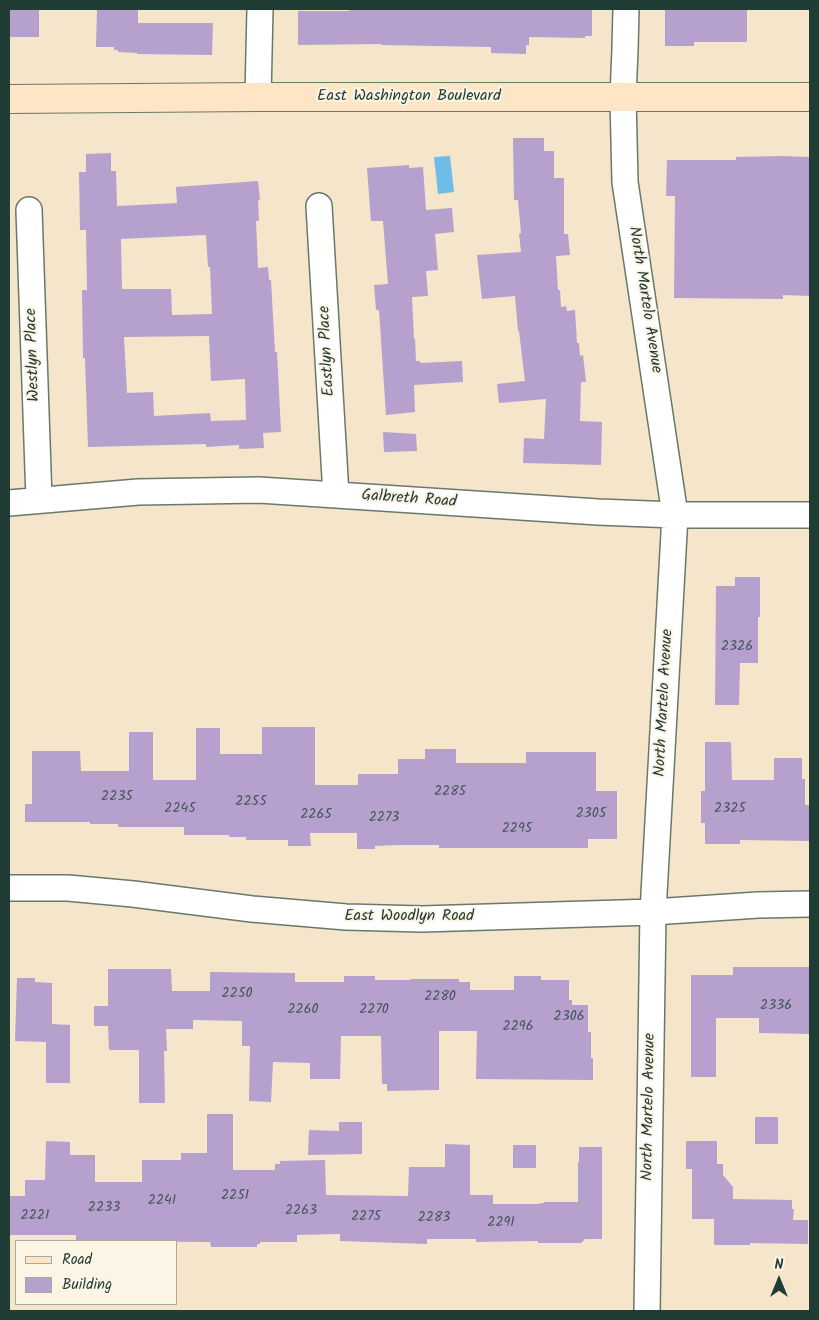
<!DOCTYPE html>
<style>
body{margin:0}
#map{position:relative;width:819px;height:1320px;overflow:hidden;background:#f4e5cb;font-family:Kalam,sans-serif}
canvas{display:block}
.frame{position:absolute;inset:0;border:10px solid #1f3d34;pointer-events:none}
.legend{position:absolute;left:15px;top:1240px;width:162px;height:65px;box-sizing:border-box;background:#fcf5e5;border:1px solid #a4ab9e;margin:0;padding:6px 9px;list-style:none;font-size:15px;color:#1f3d34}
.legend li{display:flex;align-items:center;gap:10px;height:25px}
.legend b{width:25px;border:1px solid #a4ab9e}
.north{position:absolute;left:754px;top:1255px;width:50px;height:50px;-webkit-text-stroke:4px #fcf5e5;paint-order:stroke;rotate:0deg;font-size:14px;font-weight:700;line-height:20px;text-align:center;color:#1f3d34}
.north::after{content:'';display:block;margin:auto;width:18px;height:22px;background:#1f3d34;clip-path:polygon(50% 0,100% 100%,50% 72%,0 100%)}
</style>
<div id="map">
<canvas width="819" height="1320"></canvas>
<div class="frame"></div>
<ul class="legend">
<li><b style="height:6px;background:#fde5c5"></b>Road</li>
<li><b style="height:14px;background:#b6a0ce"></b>Building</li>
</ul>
<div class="north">N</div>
</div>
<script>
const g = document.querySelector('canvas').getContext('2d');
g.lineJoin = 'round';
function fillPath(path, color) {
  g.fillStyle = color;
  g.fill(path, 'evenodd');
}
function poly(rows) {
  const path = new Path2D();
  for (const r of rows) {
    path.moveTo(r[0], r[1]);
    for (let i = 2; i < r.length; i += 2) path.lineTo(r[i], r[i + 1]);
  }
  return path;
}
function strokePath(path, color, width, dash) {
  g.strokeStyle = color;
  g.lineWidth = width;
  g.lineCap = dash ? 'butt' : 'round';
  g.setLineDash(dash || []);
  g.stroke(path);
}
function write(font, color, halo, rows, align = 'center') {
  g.font = font + ' Kalam,sans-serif';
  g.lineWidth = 4;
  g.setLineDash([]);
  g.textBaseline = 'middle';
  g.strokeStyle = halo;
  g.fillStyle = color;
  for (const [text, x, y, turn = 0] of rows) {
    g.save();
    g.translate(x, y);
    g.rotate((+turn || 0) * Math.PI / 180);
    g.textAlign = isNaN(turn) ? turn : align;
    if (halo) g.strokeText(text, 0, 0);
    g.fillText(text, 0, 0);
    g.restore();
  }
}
fillPath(poly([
 [450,156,454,192,438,194,434,157]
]), '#6dbde8');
fillPath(poly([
 [9,9,39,9,39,37,9,37],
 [97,9,138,9,138,23,213,23,212,55,137,54,137,53,118,52,118,50,114,50,114,47,96,47],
 [349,9,592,9,592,36,585,36,585,38,529,37,529,45,526,45,526,54,491,53,491,47,381,45,381,44,298,45,298,11,349,11],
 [665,9,747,9,747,42,694,42,694,46,665,46],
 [513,138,544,138,544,151,554,151,554,178,564,178,564,234,568,234,570,255,556,256,558,290,560,290,561,307,566,306,567,311,575,310,577,343,579,343,580,356,583,355,586,382,581,382,580,421,602,422,601,465,523,463,524,438,544,439,546,399,499,403,497,384,525,381,519,331,518,331,515,296,482,299,477,255,521,252,519,234,521,233,518,200,514,200],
 [111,153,111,171,116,171,117,206,177,203,176,187,258,181,260,200,258,200,259,221,256,221,258,268,268,267,269,280,271,280,275,352,277,352,281,432,263,433,264,448,239,449,239,445,206,447,206,444,88,447,85,358,83,358,82,290,87,290,86,230,80,230,79,172,86,172,86,154],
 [206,235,208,267,210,267,212,314,172,315,171,289,122,289,121,239],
 [209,336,211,381,245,379,246,420,211,421,210,413,154,416,153,392,127,393,124,337],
 [781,156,810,157,810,296,783,295,783,299,674,298,675,196,666,196,667,160,736,160,736,157],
 [409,165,409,168,423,167,426,210,452,208,454,232,435,234,438,270,426,271,428,296,412,297,414,339,415,339,416,361,420,361,420,363,462,361,463,382,414,385,415,412,386,415,379,310,376,310,374,285,388,284,383,221,371,221,367,168],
 [383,432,416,434,417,451,384,452],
 [735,577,760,577,760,617,758,617,758,663,740,663,739,705,715,705,716,586,735,586],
 [262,727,315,727,315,785,358,785,358,774,398,774,398,759,425,759,425,749,456,749,456,763,526,763,526,752,596,752,596,791,617,791,617,839,588,839,588,848,439,848,439,845,398,845,375,846,375,849,357,849,357,833,310,833,311,846,288,846,288,840,246,840,246,837,229,837,229,835,184,835,184,827,118,827,118,824,90,824,90,822,25,822,25,804,32,804,32,751,80,751,81,771,129,771,129,732,153,732,153,780,196,780,196,728,220,728,220,754,262,754],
 [705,742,731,742,732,780,774,780,774,758,802,758,802,779,805,779,805,805,810,805,810,841,740,840,740,844,705,844,705,823,701,823,701,791,705,791],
 [733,967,810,967,810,1034,759,1033,759,1018,716,1018,716,1077,691,1077,691,975,733,975],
 [108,969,171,969,172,991,210,991,210,972,295,973,295,982,344,982,344,976,375,976,375,980,410,980,410,979,459,979,459,982,470,982,470,990,514,990,514,976,541,976,541,980,569,980,569,1000,572,1000,572,1005,588,1005,588,1032,591,1032,591,1058,593,1058,593,1080,476,1079,477,1031,439,1031,439,1090,387,1091,387,1084,382,1084,381,1036,341,1036,340,1079,310,1079,310,1063,273,1062,271,1102,249,1101,250,1046,242,1046,242,1021,193,1020,193,1029,166,1029,167,1051,164,1051,165,1103,139,1103,139,1050,109,1050,108,1026,94,1026,94,1006,108,1006],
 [17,978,35,978,35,982,52,983,52,1024,70,1025,70,1083,46,1083,46,1042,15,1041],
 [207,1114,233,1114,233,1170,275,1170,275,1164,280,1164,280,1161,325,1160,326,1195,408,1196,409,1167,445,1167,445,1144,470,1145,470,1195,493,1195,493,1204,537,1204,544,1203,544,1202,578,1202,578,1162,579,1162,579,1147,602,1147,602,1239,585,1239,581,1243,538,1243,538,1241,476,1242,476,1239,427,1239,427,1244,340,1241,340,1234,297,1235,297,1242,260,1242,260,1244,257,1244,257,1247,211,1247,210,1242,76,1241,76,1235,10,1235,10,1196,25,1196,25,1180,45,1180,46,1141,70,1142,70,1155,95,1155,95,1182,142,1182,142,1160,181,1160,181,1153,207,1153],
 [755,1117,778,1117,778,1144,755,1144],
 [339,1122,362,1122,362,1154,308,1155,309,1130,339,1131],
 [686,1141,717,1141,717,1164,723,1164,723,1175,733,1187,733,1199,792,1200,792,1209,794,1209,793,1220,808,1220,808,1244,750,1243,750,1245,714,1245,714,1219,692,1219,692,1169,686,1169],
 [513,1145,536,1145,536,1168,513,1168]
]), '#b6a0ce');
const minor = poly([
 [626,9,625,49,623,97,625,182,675,515,653,912,647,1311],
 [258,97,260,9],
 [319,206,336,495],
 [29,210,39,500],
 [9,503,138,492,259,490,598,512,675,515,810,515],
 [9,888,68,888,133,894,252,909,346,917,422,919,653,912,758,905,810,904]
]);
const secondary = poly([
 [9,99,258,97,810,97]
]);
strokePath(minor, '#6a7869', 28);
strokePath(secondary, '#6a7869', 30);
strokePath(minor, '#fff', 25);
strokePath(secondary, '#fde5c5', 28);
write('14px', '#45565a', null, [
 ["2326",737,648],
 ["2285",450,793],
 ["2235",117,798],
 ["2255",251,803],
 ["2245",180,810],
 ["2325",730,810],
 ["2305",591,815],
 ["2265",316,816],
 ["2273",384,819],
 ["2295",517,830],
 ["2250",237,995],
 ["2280",440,998],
 ["2336",776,1007],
 ["2260",303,1011],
 ["2270",374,1011],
 ["2306",569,1018],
 ["2296",518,1028],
 ["2251",235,1197],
 ["2241",162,1202],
 ["2233",104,1209],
 ["2263",301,1212],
 ["2221",35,1217],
 ["2275",366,1218],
 ["2283",434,1219],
 ["2291",501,1224]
]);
write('16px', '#1f3d34', '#fcf5e5', [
 ["East Washington Boulevard",409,97],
 ["North Martelo Avenue",644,300,81],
 ["Eastlyn Place",328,351,-93],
 ["Westlyn Place",34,355,-92],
 ["Galbreth Road",409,500,4],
 ["North Martelo Avenue",665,703,-87],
 ["East Woodlyn Road",409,917],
 ["North Martelo Avenue",650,1107,-89]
]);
</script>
